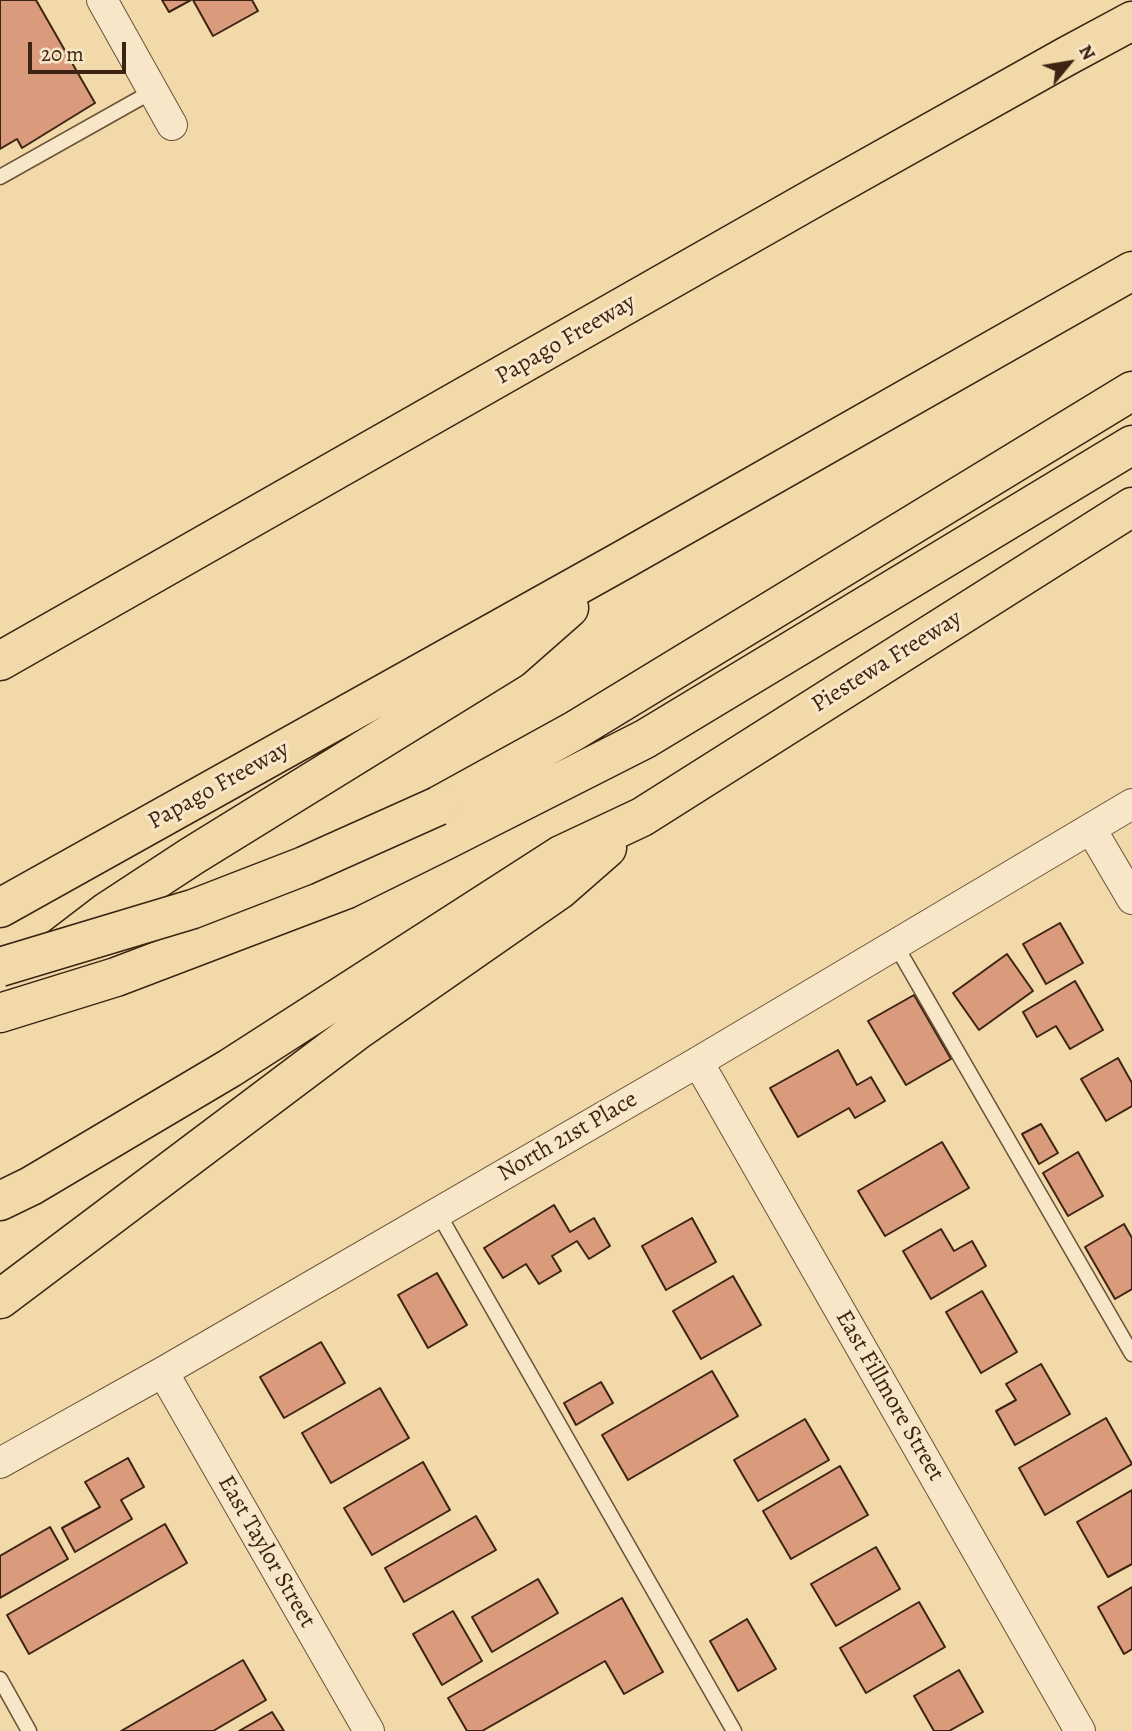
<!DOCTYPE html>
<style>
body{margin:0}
#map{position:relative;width:1132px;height:1731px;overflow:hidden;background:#f2d9a9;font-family:Alegreya,serif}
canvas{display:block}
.north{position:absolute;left:1034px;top:28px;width:70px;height:70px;-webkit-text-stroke:5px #f7e6c7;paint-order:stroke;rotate:60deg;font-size:19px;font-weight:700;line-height:28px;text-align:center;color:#3d2412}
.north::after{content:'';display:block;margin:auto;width:24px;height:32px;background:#3d2412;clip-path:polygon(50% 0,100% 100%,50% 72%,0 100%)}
.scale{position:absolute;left:28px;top:42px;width:98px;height:32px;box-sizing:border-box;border:4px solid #3d2412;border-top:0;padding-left:9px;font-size:21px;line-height:24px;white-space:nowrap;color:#3d2412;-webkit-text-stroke:5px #f7e6c7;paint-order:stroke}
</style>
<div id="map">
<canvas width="1132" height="1731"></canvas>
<div class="north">N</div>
<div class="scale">20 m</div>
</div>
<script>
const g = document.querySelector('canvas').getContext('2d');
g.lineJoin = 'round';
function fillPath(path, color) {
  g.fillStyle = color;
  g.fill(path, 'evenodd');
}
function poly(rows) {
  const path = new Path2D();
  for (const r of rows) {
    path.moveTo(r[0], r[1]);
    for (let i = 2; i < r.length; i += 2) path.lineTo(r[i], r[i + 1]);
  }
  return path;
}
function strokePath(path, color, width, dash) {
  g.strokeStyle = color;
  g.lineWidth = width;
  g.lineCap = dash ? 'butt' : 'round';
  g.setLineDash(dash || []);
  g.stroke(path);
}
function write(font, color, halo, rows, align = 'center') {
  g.font = font + ' Alegreya,serif';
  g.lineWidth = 6;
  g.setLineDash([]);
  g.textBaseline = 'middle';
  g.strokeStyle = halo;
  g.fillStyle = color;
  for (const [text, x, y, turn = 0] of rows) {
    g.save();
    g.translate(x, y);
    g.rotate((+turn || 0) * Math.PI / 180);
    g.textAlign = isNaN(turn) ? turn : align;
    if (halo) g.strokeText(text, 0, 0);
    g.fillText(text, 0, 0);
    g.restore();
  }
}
const building = poly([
 [0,0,36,0,95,103,22,148,17,139,0,149,0,0],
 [162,0,191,0,169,12,162,0],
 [193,0,252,0,258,11,213,36,193,0],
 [1060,923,1083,963,1046,984,1023,944,1060,923],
 [1007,954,1033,991,979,1030,953,993,1007,954],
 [1075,981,1103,1030,1070,1049,1056,1026,1037,1037,1023,1012,1075,981],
 [914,995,951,1059,906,1085,868,1021,914,995],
 [838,1050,857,1085,871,1077,885,1101,855,1118,849,1108,798,1137,770,1088,838,1050],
 [1118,1058,1132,1083,1132,1106,1106,1121,1081,1079,1118,1058],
 [1041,1124,1058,1153,1039,1164,1022,1134,1041,1124],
 [942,1142,969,1188,885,1236,858,1191,942,1142],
 [1078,1152,1103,1196,1068,1216,1043,1173,1078,1152],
 [554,1205,570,1232,594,1218,610,1246,589,1259,577,1241,552,1256,561,1271,539,1284,526,1264,503,1278,484,1248,554,1205],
 [692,1218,716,1262,666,1290,642,1246,692,1218],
 [1124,1224,1132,1238,1132,1289,1115,1299,1085,1247,1124,1224],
 [941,1229,954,1251,972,1241,986,1266,931,1299,903,1251,941,1229],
 [437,1273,467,1325,428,1348,398,1295,437,1273],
 [733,1276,761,1325,701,1359,673,1311,733,1276],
 [982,1291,1017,1352,981,1373,946,1312,982,1291],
 [321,1342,345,1383,284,1418,260,1377,321,1342],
 [1041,1364,1070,1414,1015,1445,996,1411,1016,1400,1006,1384,1041,1364],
 [712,1371,738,1416,628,1480,602,1435,712,1371],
 [601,1382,613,1403,576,1425,564,1403,601,1382],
 [380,1388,409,1438,331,1483,302,1433,380,1388],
 [1106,1418,1132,1464,1045,1515,1019,1468,1106,1418],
 [805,1419,829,1460,758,1501,734,1460,805,1419],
 [128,1458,144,1487,121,1500,132,1519,75,1552,62,1528,100,1507,85,1482,128,1458],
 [423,1462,450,1510,372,1555,344,1508,423,1462],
 [840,1466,868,1515,791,1559,763,1511,840,1466],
 [1132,1490,1132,1564,1108,1577,1077,1522,1132,1490],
 [476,1516,496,1550,404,1602,385,1568,476,1516],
 [165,1524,187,1563,29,1654,7,1615,165,1524],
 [50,1527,68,1559,0,1598,0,1556,50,1527],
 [876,1547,900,1589,836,1626,811,1584,876,1547],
 [538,1579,558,1613,492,1652,472,1617,538,1579],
 [1132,1587,1132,1649,1124,1654,1098,1607,1132,1587],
 [622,1598,663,1672,624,1694,605,1661,482,1731,467,1731,448,1698,622,1598],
 [919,1602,945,1647,866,1693,840,1648,919,1602],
 [453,1611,482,1661,442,1685,413,1634,453,1611],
 [747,1619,776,1669,738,1691,710,1641,747,1619],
 [243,1660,266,1700,213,1731,121,1731,243,1660],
 [959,1670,983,1712,949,1731,934,1731,914,1696,959,1670],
 [272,1712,284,1731,239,1731,272,1712]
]);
fillPath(building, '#da9b7d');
strokePath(building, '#3d2412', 2);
const lane = poly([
 [0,177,153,91],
 [895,944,1132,1354],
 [438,1213,734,1731],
 [0,1679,29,1731]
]);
const street = poly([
 [102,0,172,125],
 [1091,829,1132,899],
 [698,1062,1080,1731],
 [163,1372,369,1731],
 [0,1463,163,1372,698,1062,1132,804]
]);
const highway = poly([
 [0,661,819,195,1067,56,1132,21],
 [438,806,574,731,1132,391],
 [0,908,623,560,1132,271],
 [58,949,105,913,192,856,511,659,569,608],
 [0,1013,116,977,347,889,444,841,645,739,1132,445],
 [0,1201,31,1186,230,1068,561,855,642,817,1132,507],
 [0,1299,355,1032,559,890,607,848]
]);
strokePath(lane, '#6a5138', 17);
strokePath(street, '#6a5138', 32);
strokePath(highway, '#3d2412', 41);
strokePath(lane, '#f7e6c7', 14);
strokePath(street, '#f7e6c7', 30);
strokePath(highway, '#f2d9a9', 38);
const highwayBridge = poly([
 [0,967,193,909,304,866,438,806]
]);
strokePath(highwayBridge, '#3d2412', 41, []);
strokePath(highwayBridge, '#f2d9a9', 38);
write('24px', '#3d2412', '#f7e6c7', [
 ["Papago Freeway",566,340,-30],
 ["Piestewa Freeway",887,662,-32],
 ["Papago Freeway",219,786,-29],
 ["North 21st Place",568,1137,-30],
 ["East Fillmore Street",889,1396,60],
 ["East Taylor Street",266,1552,60]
]);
</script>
